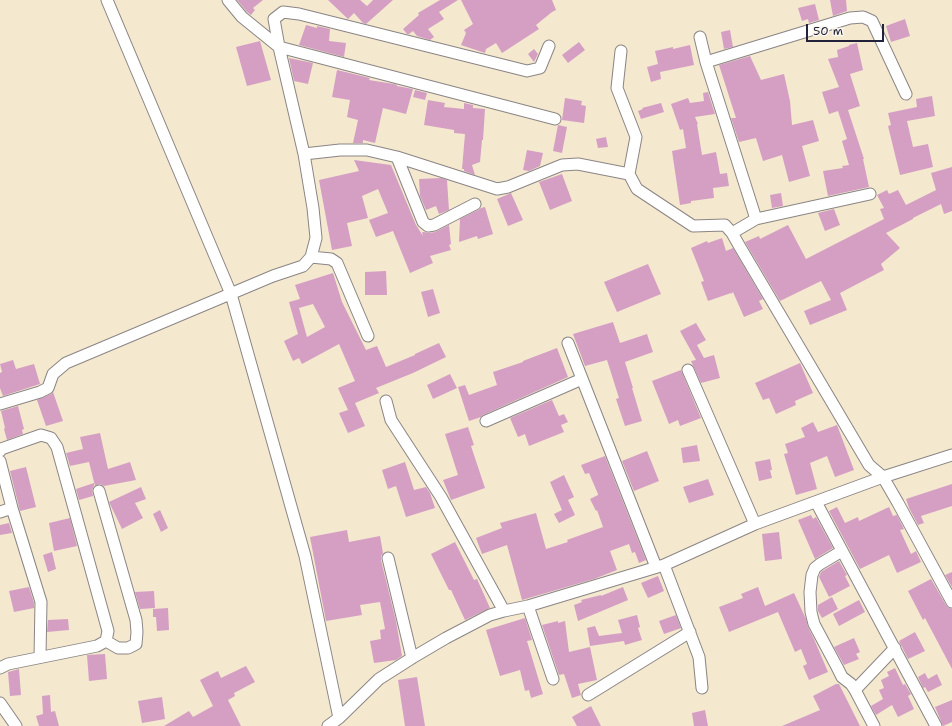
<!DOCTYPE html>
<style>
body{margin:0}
#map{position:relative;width:952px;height:726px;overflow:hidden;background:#f4e8cf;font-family:"Shantell Sans",sans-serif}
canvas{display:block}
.scale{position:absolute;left:806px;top:24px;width:78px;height:18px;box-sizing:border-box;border:2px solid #22223b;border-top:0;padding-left:5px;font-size:12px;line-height:14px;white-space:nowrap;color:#22223b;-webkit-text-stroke:3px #fbf7ec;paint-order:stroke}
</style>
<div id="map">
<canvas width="952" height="726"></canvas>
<div class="scale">50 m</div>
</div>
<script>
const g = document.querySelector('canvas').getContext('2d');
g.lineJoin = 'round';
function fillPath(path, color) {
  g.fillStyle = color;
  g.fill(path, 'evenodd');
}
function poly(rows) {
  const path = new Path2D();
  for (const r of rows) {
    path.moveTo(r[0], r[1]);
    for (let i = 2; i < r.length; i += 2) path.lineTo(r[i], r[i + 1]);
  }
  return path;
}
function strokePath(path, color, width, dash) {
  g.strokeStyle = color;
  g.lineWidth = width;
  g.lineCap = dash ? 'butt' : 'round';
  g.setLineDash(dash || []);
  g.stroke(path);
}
fillPath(poly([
 [237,0,263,0,253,8,255,10,251,15,247,12],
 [328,0,360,0,367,6,373,0,393,0,366,24,363,23,354,13,348,19],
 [440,0,458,0,439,12,444,19,428,29,434,37,430,40,417,36,413,31,409,34,407,34,403,29,419,15,418,13],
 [461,0,552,0,556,10,552,12,536,25,539,29,502,53,496,43,486,49,485,53,461,45,466,33,464,30,473,24],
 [830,0,846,0,847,11,833,16],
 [815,4,819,20,809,23,808,19,802,21,798,8],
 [905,19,910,36,891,42,886,26],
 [306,25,317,28,317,26,330,29,329,41,346,43,344,57,299,45],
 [730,30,733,47,724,49,721,32],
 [260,41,271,80,247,86,236,47],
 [579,42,585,50,568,63,562,55],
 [857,43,863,70,850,74,860,106,848,110,864,159,863,159,869,187,828,196,823,171,843,168,842,166,849,165,842,141,847,139,838,111,829,114,822,92,839,87,828,59,838,57,837,50,849,46,849,45],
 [690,45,694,65,660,72,661,79,651,82,647,67,658,64,655,51,673,47,673,49],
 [534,49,538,54,534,62,528,54],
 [750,56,761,80,784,74,790,101,792,125,813,120,819,141,802,146,810,176,789,182,782,155,763,161,756,138,739,142,731,118,736,118,719,65],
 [289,58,313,63,308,84,294,81],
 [337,70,370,78,369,80,394,84,397,85,397,86,413,89,406,114,383,108,375,143,363,140,363,143,353,143,358,120,347,117,350,100,332,97],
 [415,90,427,93,425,100,413,97],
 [708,92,715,114,695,117,698,124,697,124,702,155,716,152,720,174,727,173,729,186,713,188,714,198,691,201,691,203,680,205,672,151,686,148,683,129,680,130,671,104,688,98,690,103,704,101,703,93],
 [932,96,935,116,907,121,913,147,928,144,933,167,900,175,888,126,891,125,888,113,917,107,916,99],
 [565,98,582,101,581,105,586,106,584,123,562,120],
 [428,100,445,103,444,107,464,109,464,103,473,105,473,108,485,109,483,140,482,140,480,162,472,165,475,175,464,171,464,169,462,169,465,134,454,133,454,130,424,125],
 [661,103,664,112,641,119,638,111,643,109,642,108],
 [558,125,567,127,562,153,553,151],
 [606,137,608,147,598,148,596,139],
 [527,150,543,153,540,166,529,171,523,170],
 [354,160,391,165,416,225,423,236,422,232,424,232,429,233,435,232,449,225,451,244,449,245,451,250,430,256,433,263,410,273,393,231,376,237,369,220,388,213,378,189,362,196,368,218,347,223,352,246,332,250,319,180,359,171],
 [952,167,952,211,944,214,941,204,913,218,913,219,886,233,900,248,881,264,884,270,840,293,847,310,810,325,804,311,831,300,821,281,780,301,745,242,759,236,760,239,788,225,806,259,884,219,880,209,884,208,877,195,887,190,889,194,898,190,906,205,936,190,931,173],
 [562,174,572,201,550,210,539,182],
 [441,178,447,180,449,210,439,214,436,206,426,210,420,196,419,179],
 [511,193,523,220,508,226,497,199],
 [781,193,783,206,772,208,770,195],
 [485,207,493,234,478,239,477,236,459,242,460,219,478,210,481,208],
 [834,209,840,225,825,231,818,213],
 [722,238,726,251,733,248,763,299,759,301,763,309,744,317,733,292,731,294,731,293,708,301,701,282,704,281,691,248,707,241,708,243],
 [648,264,661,294,617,312,604,282],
 [386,271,387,295,365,295,365,272],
 [333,273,342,302,366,350,377,346,386,367,415,355,415,354,439,343,446,357,413,373,376,388,379,393,355,403,365,426,348,433,339,413,348,410,338,388,355,381,339,344,302,364,299,358,293,361,284,341,298,334,289,302,300,299,295,285],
 [313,304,325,327,307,337,299,308],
 [433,289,440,313,428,317,421,292],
 [613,322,620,343,647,334,653,352,625,362,633,388,632,388,642,421,625,426,616,399,619,398,607,360,585,366,573,334],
 [696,323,706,340,697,345,704,358,714,355,720,378,701,383,691,361,696,360,680,331],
 [557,348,568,377,483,415,481,417,469,421,458,387,465,385,469,395,497,385,493,372,523,362,523,361],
 [13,360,16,369,34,364,40,384,3,396,0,388,0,373,2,372,0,364],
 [800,363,813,393,795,401,796,405,776,414,769,398,763,400,755,383],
 [681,370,701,418,680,426,678,420,669,424,652,381],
 [450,374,457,388,433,399,427,385],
 [53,392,63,421,46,426,37,400,51,394],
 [552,400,559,416,564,414,568,422,561,425,564,432,529,446,525,434,518,437,510,418],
 [18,406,24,429,22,430,23,434,7,440,4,429,5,428,1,411],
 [813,422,818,432,837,425,854,470,835,477,827,456,810,463,817,489,796,495,784,454,788,453,785,444,805,437,801,428],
 [468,427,474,445,471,446,485,488,451,500,443,480,458,475,445,434],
 [100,433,108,469,130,462,136,480,104,486,100,484,95,486,89,462,70,466,66,453,83,449,80,437],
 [697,445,700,461,683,463,681,448],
 [647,451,659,481,634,491,622,461],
 [605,456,646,560,639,563,635,552,632,553,629,544,610,551,617,570,594,579,522,600,507,545,482,554,476,538,502,528,500,523,536,513,546,549,568,542,567,540,603,527,597,510,596,511,590,499,598,495,598,494,589,473,585,474,581,465],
 [770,459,772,470,770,470,772,478,759,481,755,462],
 [405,462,414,490,426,487,430,493,435,508,406,517,396,486,388,489,382,470],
 [26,467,36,507,20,511,10,471],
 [564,475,574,497,568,500,575,515,559,523,554,514,562,510,550,482],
 [708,479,714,495,689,503,683,487],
 [94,483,94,486,92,490,93,496,79,500,76,489],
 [952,484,952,506,921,516,924,523,918,525,909,508,906,499],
 [141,487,146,499,135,503,143,518,122,529,109,502],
 [837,507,845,523,858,517,859,521,889,507,893,516,897,515,904,529,900,530,911,554,916,551,921,562,897,573,889,555,860,569,829,511],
 [160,510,168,528,161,532,153,514],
 [811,515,813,519,816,517,833,548,815,559,798,520],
 [70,518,77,546,54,551,49,523],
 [9,523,12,533,0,535,0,525],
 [347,530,349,542,380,536,383,553,381,556,381,560,396,621,402,656,396,660,374,663,370,641,381,639,380,630,385,629,380,602,360,605,362,615,326,621,310,537],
 [779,532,782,559,765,561,762,534],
 [455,542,474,580,477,579,490,608,465,620,451,590,449,590,431,554],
 [52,552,56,569,48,572,43,555],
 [839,561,847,575,845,576,850,586,829,597,819,577,821,572,824,570],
 [952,572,952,587,945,575],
 [658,576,664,591,648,598,641,583],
 [931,579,946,605,949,608,952,609,952,669,925,618,923,620,908,591],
 [29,587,34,603,34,608,14,612,9,591],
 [623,587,628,600,578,621,574,605,582,602,581,600,601,595,601,596],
 [758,587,765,606,794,593,806,619,808,627,814,639,828,672,809,680,803,666,807,664,801,649,795,652,778,612,729,632,719,607,743,598,741,594],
 [154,591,155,608,140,609,135,592],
 [832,597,838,609,822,618,818,611,818,605],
 [859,600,865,612,839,626,833,614],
 [168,608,169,630,157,631,156,617,153,617,153,609],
 [637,615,640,627,638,628,642,640,625,645,624,641,590,646,587,628,595,626,599,636,622,633,618,620],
 [676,615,681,628,664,634,659,621],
 [525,618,532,640,527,641,543,694,531,698,529,690,525,691,520,670,500,676,486,630],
 [68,619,69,630,47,632,48,620],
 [558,621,558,623,565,621,569,652,590,647,597,680,578,684,581,695,572,698,564,674,559,675,542,625],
 [915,632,925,651,908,659,899,641],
 [854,638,860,652,856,654,859,659,844,665,834,647],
 [105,654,107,679,89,681,87,655],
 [246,666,255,682,234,693,235,696,228,700,241,726,164,726,189,711,193,717,213,706,200,680,218,671,221,678],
 [895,668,903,685,905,684,911,694,908,696,914,709,898,717,892,705,876,715,871,706,883,699,879,690,884,688,881,680,889,676,887,672],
 [19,669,21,695,10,696,8,672],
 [925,673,928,679,937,674,942,685,928,692,925,687,923,688,918,677],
 [417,677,425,726,405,726,398,680],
 [836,684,839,684,860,726,782,726,820,710,813,696],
 [50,695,51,712,55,711,59,726,39,726,36,716,43,714,42,696],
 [162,697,165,719,142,723,138,701],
 [952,700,952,722,943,726,935,707],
 [591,706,601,726,577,726,572,717],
 [705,710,708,726,694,726,692,713]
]), '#d59fc4');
const street = poly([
 [107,0,231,294,305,556,339,718],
 [700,37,706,62,756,219,732,233,740,247,869,465,883,477,898,503,952,602],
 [549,46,540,68,527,71,299,14,283,12,274,19,279,47,555,119],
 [621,51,617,88,636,137,629,174,637,189,693,226,725,225,732,233],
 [706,62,850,18,863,17,872,21,906,94],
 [304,154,340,150,367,150,397,157,497,189,508,187,562,165,578,164,629,174],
 [397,157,423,222,428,226,434,225,475,204],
 [756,219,870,194],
 [311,257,331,259,337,263,368,336],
 [568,343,656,567],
 [688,370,755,524],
 [386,401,391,420,441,497,504,611],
 [0,404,40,392,48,388,53,374,66,363,273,276,303,266,311,257,316,238,313,208,304,154,279,47,242,17,228,0],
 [486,421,582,379],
 [0,451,1,449,41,435,51,438,57,447,108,631,106,641,97,646,8,664,0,668],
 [0,461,12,508,41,602,40,657],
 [99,491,136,620,137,632,136,644,128,648,118,648,106,641],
 [816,502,936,726],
 [0,512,12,508],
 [842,551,820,564,815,568,812,575,810,592,811,612,814,624,837,667,842,677,851,684,855,690,874,726],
 [388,558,412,658],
 [664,565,699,657,702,688],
 [528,606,553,679],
 [855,690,895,648],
 [588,695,690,632],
 [0,703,16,726],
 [328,726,339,718,379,679,412,658,446,638,490,615,504,611,528,606,664,565,755,524,883,477,952,455]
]);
strokePath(street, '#8b8585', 13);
strokePath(street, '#fff', 11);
</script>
